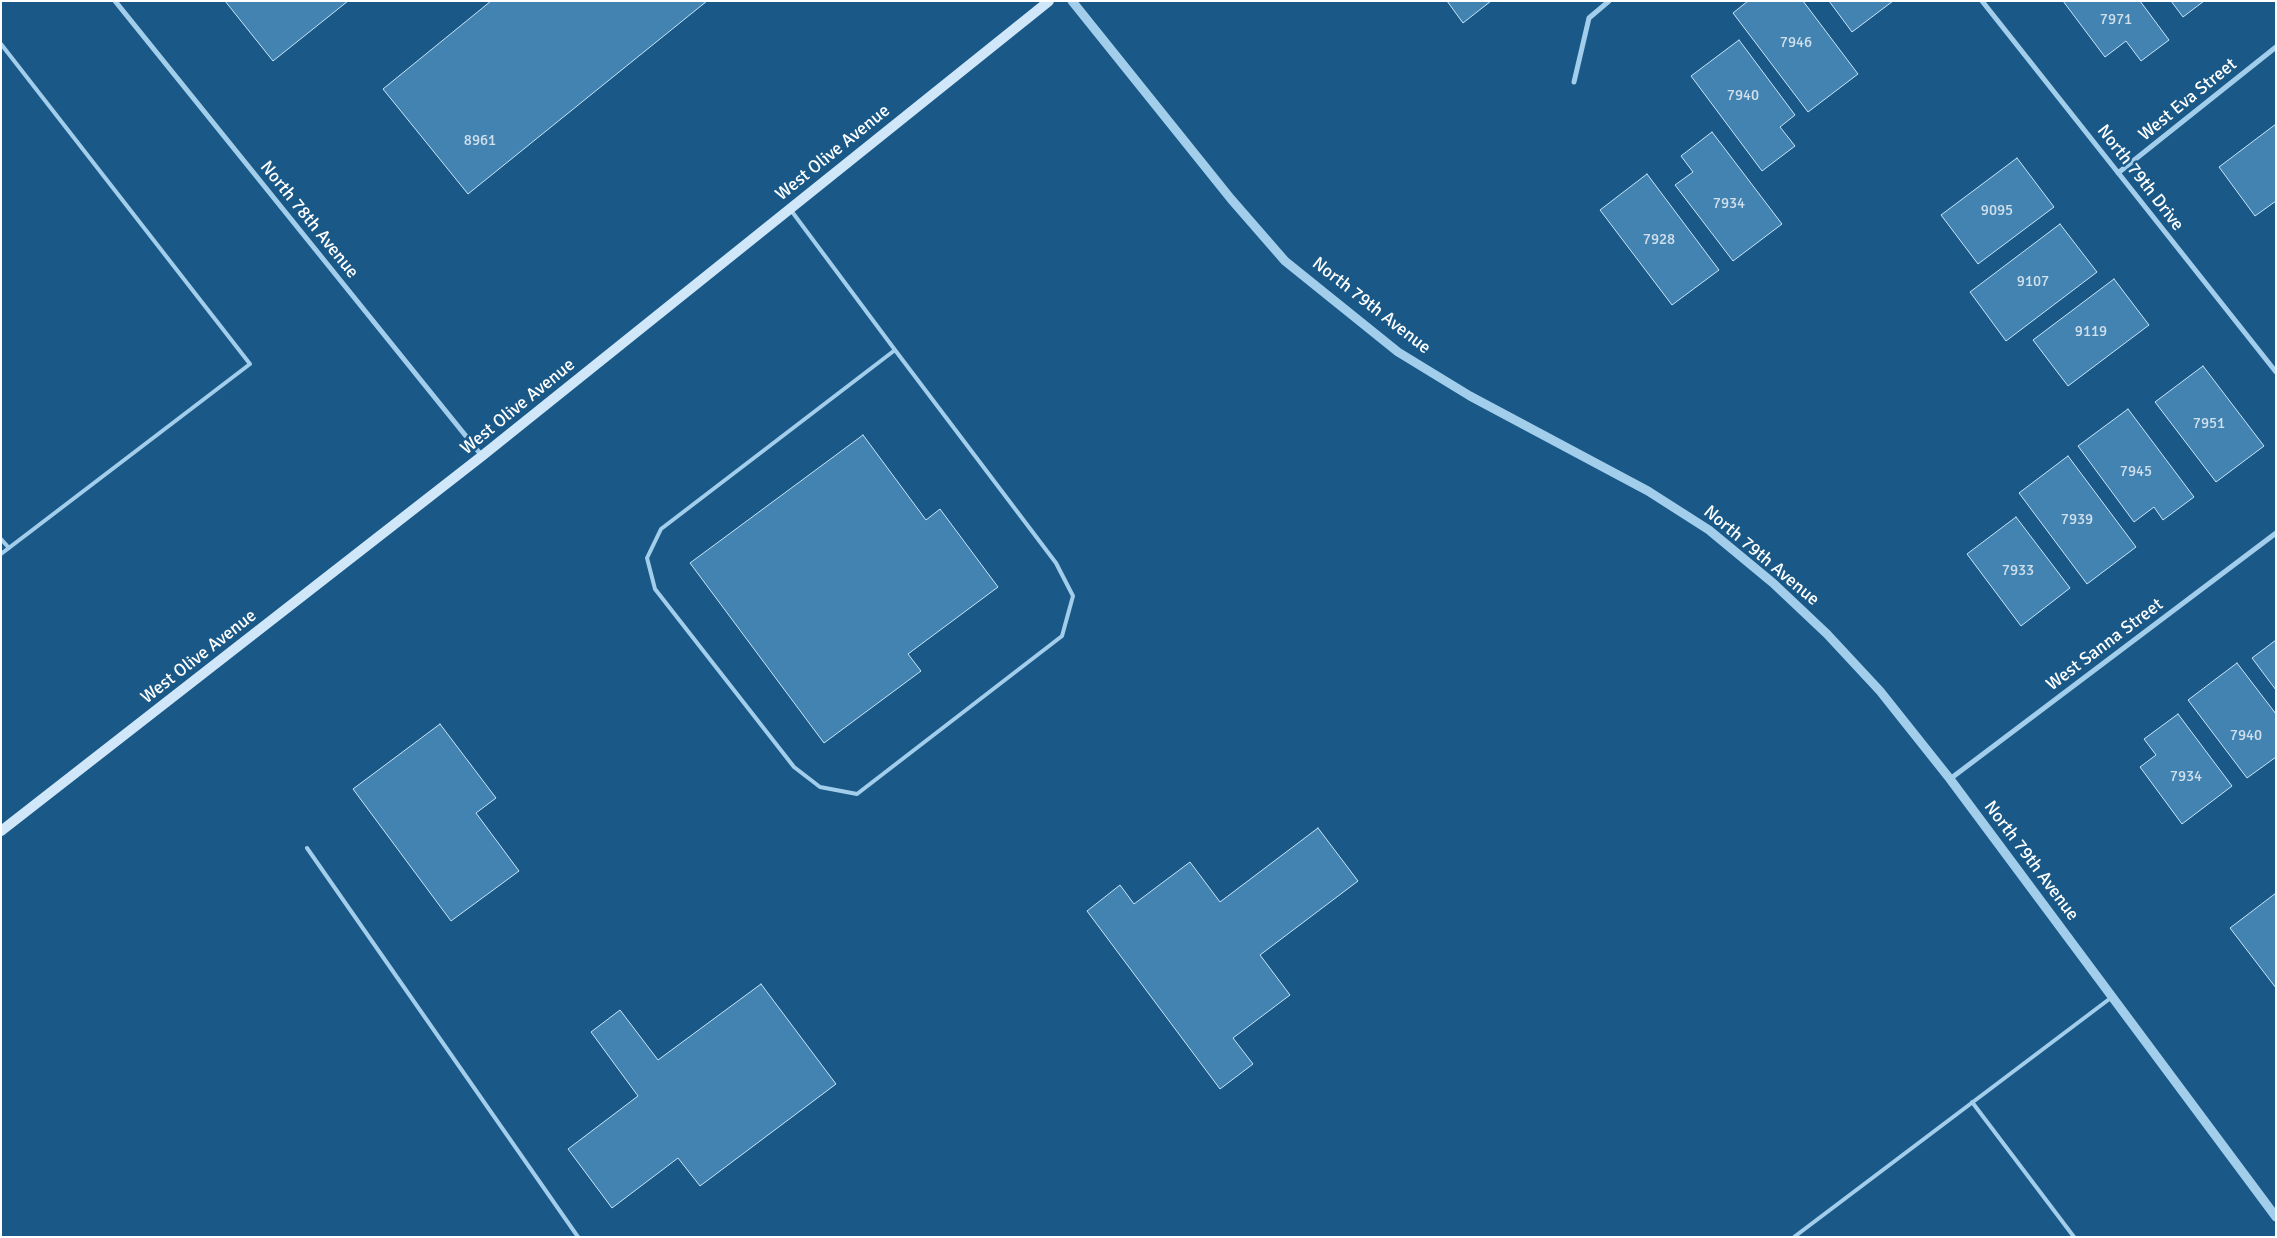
<!DOCTYPE html>
<style>
body{margin:0}
#map{position:relative;width:2277px;height:1238px;overflow:hidden;background:#1a5987;font-family:Signika,sans-serif}
canvas{display:block}
.frame{position:absolute;inset:0;border:2px solid #fff;pointer-events:none}
</style>
<div id="map">
<canvas width="2277" height="1238"></canvas>
<div class="frame"></div>
</div>
<script>
const g = document.querySelector('canvas').getContext('2d');
g.lineJoin = 'round';
function fillPath(path, color) {
  g.fillStyle = color;
  g.fill(path, 'evenodd');
}
function poly(rows) {
  const path = new Path2D();
  for (const r of rows) {
    path.moveTo(r[0], r[1]);
    for (let i = 2; i < r.length; i += 2) path.lineTo(r[i], r[i + 1]);
  }
  return path;
}
function strokePath(path, color, width, dash) {
  g.strokeStyle = color;
  g.lineWidth = width;
  g.lineCap = dash ? 'butt' : 'round';
  g.setLineDash(dash || []);
  g.stroke(path);
}
function write(font, color, halo, rows, align = 'center') {
  g.font = font + ' Signika,sans-serif';
  g.lineWidth = 5;
  g.setLineDash([]);
  g.textBaseline = 'middle';
  g.strokeStyle = halo;
  g.fillStyle = color;
  for (const [text, x, y, turn = 0] of rows) {
    g.save();
    g.translate(x, y);
    g.rotate((+turn || 0) * Math.PI / 180);
    g.textAlign = isNaN(turn) ? turn : align;
    if (halo) g.strokeText(text, 0, 0);
    g.fillText(text, 0, 0);
    g.restore();
  }
}
const building = poly([
 [225,1,348,1,273,61,225,1],
 [491,1,707,1,468,194,383,89,491,1],
 [1447,1,1491,1,1463,23,1447,1],
 [1748,1,1803,1,1858,74,1808,112,1733,13,1748,1],
 [1829,1,1893,1,1852,32,1829,1],
 [2063,1,2140,1,2169,40,2141,61,2126,41,2105,57,2063,1],
 [2171,1,2204,1,2183,17,2171,1],
 [1739,40,1795,115,1780,127,1795,146,1762,171,1691,76,1739,40],
 [2276,124,2276,201,2255,216,2219,167,2276,124],
 [1712,132,1782,224,1733,261,1675,185,1693,172,1681,156,1712,132],
 [2017,158,2054,207,1978,264,1941,215,2017,158],
 [1647,174,1719,270,1672,305,1600,210,1647,174],
 [2060,224,2097,272,2006,341,1970,292,2060,224],
 [2114,279,2149,325,2068,386,2033,340,2114,279],
 [2203,366,2264,446,2216,482,2155,402,2203,366],
 [2128,409,2194,497,2163,520,2154,507,2134,522,2078,446,2128,409],
 [863,435,926,520,940,509,998,587,908,654,921,671,824,743,690,563,863,435],
 [2068,456,2136,547,2087,584,2019,493,2068,456],
 [2016,517,2070,588,2021,626,1967,554,2016,517],
 [2276,640,2276,690,2252,658,2276,640],
 [2237,663,2276,714,2276,757,2247,778,2188,700,2237,663],
 [2178,714,2232,786,2182,824,2140,767,2156,755,2144,739,2178,714],
 [440,724,496,798,476,813,519,871,451,921,353,789,440,724],
 [1318,828,1358,881,1260,955,1290,995,1233,1038,1253,1064,1220,1089,1087,911,1120,885,1134,904,1190,862,1220,902,1318,828],
 [2276,893,2276,988,2230,928,2276,893],
 [761,984,836,1084,700,1186,678,1158,612,1208,568,1149,638,1096,591,1032,620,1010,658,1060,761,984]
]);
fillPath(building, '#4383b1');
strokePath(building, '#c8e5f9', 1);
strokePath(poly([
 [1,44,250,364,1,554],
 [790,209,895,350,661,529,647,558,655,589,794,767,820,787,857,794,1062,636,1073,596,1056,563,895,350],
 [1,539,9,548],
 [307,848,578,1237],
 [1972,1102,2074,1237],
 [1794,1237,2112,997]
]), '#a2ceec', 4);
strokePath(poly([
 [115,1,482,456],
 [1982,1,2276,372],
 [1574,82,1589,18,1609,1],
 [2118,173,2276,47],
 [1950,779,2276,533]
]), '#a2ceec', 5);
strokePath(poly([
 [1072,1,1231,199,1285,261,1398,352,1470,396,1648,491,1709,530,1773,583,1827,634,1880,691,1950,779,2276,1217]
]), '#a2ceec', 9);
strokePath(poly([
 [1,831,482,456,1049,1]
]), '#cfe7f9', 10);
write('15px', '#d0e0ec', null, [
 ["7971",2116,20],
 ["7946",1796,43],
 ["7940",1743,96],
 ["8961",480,141],
 ["7934",1729,204],
 ["9095",1997,211],
 ["7928",1659,240],
 ["9107",2033,282],
 ["9119",2091,332],
 ["7951",2209,424],
 ["7945",2136,472],
 ["7939",2077,520],
 ["7933",2018,571],
 ["7940",2246,736],
 ["7934",2186,777]
]);
write('18px', '#fff', '#1a5987', [
 ["West Eva Street",2188,100,-39],
 ["West Olive Avenue",833,153,-39],
 ["North 79th Drive",2140,178,52],
 ["North 78th Avenue",309,220,51],
 ["North 79th Avenue",1371,306,38],
 ["West Olive Avenue",518,407,-39],
 ["North 79th Avenue",1761,556,40],
 ["West Sanna Street",2105,645,-37],
 ["West Olive Avenue",199,657,-38],
 ["North 79th Avenue",2031,861,53]
]);
</script>
